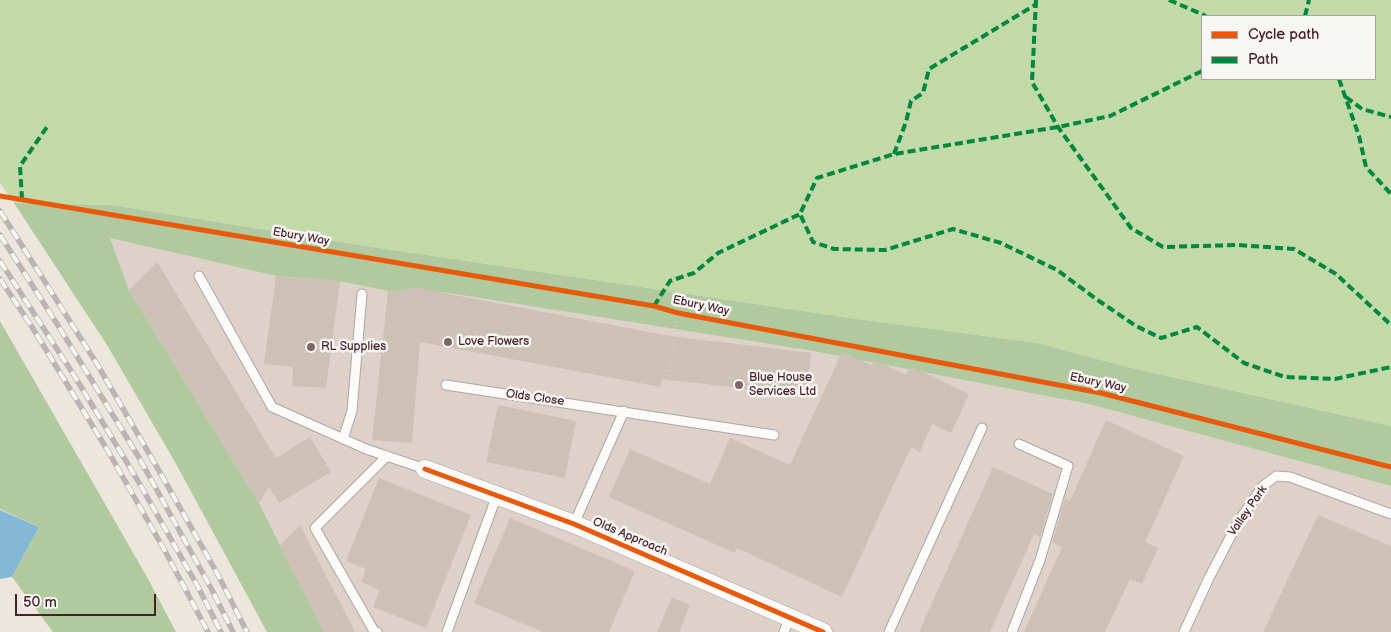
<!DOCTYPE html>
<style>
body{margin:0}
#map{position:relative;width:1391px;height:632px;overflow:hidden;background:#ece6dc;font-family:"Balsamiq Sans",sans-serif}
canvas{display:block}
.legend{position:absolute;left:1201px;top:15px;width:175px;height:65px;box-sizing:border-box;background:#f6f6f2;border:1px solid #b1a0a2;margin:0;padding:6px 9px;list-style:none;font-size:15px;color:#4a1f2b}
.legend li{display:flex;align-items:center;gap:10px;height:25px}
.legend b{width:25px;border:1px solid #b1a0a2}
.scale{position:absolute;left:15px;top:594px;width:141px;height:22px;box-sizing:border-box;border:2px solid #4a1f2b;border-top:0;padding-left:6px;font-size:15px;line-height:18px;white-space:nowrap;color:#4a1f2b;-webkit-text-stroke:4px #f6f6f2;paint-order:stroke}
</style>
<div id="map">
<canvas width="1391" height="632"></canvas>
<ul class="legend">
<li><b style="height:6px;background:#e8590c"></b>Cycle path</li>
<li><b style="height:6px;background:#00873e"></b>Path</li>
</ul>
<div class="scale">50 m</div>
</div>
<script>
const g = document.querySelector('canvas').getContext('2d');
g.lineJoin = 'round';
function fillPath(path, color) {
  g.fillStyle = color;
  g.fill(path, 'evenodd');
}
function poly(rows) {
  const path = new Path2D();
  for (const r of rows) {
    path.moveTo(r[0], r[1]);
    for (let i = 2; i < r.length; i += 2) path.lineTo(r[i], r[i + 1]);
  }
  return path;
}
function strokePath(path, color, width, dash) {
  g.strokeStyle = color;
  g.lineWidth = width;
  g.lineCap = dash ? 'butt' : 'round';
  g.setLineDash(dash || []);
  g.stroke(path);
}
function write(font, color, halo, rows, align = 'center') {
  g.font = font + ' "Balsamiq Sans",sans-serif';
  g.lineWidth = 5;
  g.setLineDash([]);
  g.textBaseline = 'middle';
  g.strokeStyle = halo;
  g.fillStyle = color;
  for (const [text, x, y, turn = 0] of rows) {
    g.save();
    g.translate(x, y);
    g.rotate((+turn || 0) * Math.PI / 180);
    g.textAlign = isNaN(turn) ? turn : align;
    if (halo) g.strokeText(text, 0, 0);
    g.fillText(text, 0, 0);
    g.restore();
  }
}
fillPath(poly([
 [110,238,276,276,340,281,388,291,424,287,842,352,1089,404,1391,486,1391,632,324,632,259,503,129,290]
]), '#ddd1ca');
fillPath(poly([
 [0,0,1391,0,1391,426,1127,367,1038,343,850,318,366,246,112,205,14,203,0,183],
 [1202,16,1375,16,1375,79,1202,79]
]), '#c2d9a8');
fillPath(poly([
 [14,203,112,205,366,246,850,318,1038,343,1127,367,1391,426,1391,486,1089,404,814,351,443,292,388,291,339,281,276,276,110,238,129,290,259,503,324,632,267,632,175,462,107,345],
 [0,321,147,577,176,632,53,632,12,577,39,527,0,509]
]), '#b1c99e');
fillPath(poly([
 [0,510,39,527,12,577,0,579]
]), '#82b8d3');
fillPath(poly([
 [157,262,276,458,310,437,331,472,279,503,269,487,259,503,129,290],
 [276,276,340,281,326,388,292,386,293,367,264,364],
 [424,287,423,289,670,336,811,353,806,396,662,379,661,387,420,342,412,443,372,440,388,291],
 [842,352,872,365,874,360,906,375,910,366,969,394,951,433,932,424,920,452,911,447,842,597,737,548,735,553,609,497,630,449,710,484,730,438,790,465],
 [498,405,576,421,565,478,486,462],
 [1106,420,1184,456,1145,542,1158,548,1142,584,1130,579,1105,632,1024,632,1062,547,1052,542,1065,499,1070,501],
 [993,467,1053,494,1040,537,1034,534,990,632,919,632],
 [379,478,471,515,426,628,373,607,380,590,361,582,366,569,346,561],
 [1318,515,1391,546,1391,632,1263,632],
 [510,518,635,571,609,632,543,632,474,603],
 [300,525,338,599,355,632,324,632,279,546],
 [672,597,690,605,679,632,657,632]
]), '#cdc1b6');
const lane = poly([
 [199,276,272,407,366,449,425,469],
 [446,385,774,435],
 [343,439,352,411,362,294],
 [574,524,624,411],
 [377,632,374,631,315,528,387,456],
 [447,632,497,495],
 [784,632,790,617],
 [889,632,982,428],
 [1012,632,1040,560,1068,466,1019,444],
 [1184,632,1209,578,1238,522,1263,486,1276,476,1290,477,1391,514]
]);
const street = poly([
 [425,469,574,524,823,632]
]);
strokePath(lane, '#aea5a1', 11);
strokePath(street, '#aea5a1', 19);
strokePath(poly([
 [664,406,678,313]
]), '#cfcac9', 3, [1, 4]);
strokePath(lane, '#fcfbfa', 9);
strokePath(street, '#fcfbfa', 18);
const rail = poly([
 [0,211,97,364,158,469,217,573,247,632],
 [0,235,59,327,138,456,211,588,233,632],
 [0,261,77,380,138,481,197,585,221,632],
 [0,279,32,327,108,451,165,551,208,632]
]);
strokePath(rail, '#bab4b4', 5.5);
strokePath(rail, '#f6f6f2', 4, [11]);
strokePath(poly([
 [1036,0,1032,82,1058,127,1131,228,1163,247,1238,245,1294,249,1336,274,1391,325],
 [1169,0,1206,16],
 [1305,16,1309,0],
 [1202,71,1110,116,1058,127,894,154,817,178,800,214,813,242,834,249,885,250,953,229,1001,243,1057,270,1099,301,1136,326,1161,338,1197,327,1244,363,1285,377,1335,379,1391,367],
 [1339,79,1359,136,1366,167,1391,194],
 [1346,97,1362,109,1391,117],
 [894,154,906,122,911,101,923,93,929,69,1035,5],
 [22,199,20,166,47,127],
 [654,306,670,281,694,273,718,253,800,214]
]), '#00873e', 4, [8, 4]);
strokePath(poly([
 [0,196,654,306,678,313,1101,393,1391,467],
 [425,469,574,524,823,632]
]), '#e8590c', 5);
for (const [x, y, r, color] of [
 [448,342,5,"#836569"],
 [311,347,5,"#836569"],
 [739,385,5,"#836569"]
]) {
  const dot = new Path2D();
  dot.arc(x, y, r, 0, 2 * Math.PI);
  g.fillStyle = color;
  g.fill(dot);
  strokePath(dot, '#f6f6f2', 2);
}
write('12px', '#4a1f2b', '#f6f6f2', [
 ["Ebury Way",301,237,10],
 ["Ebury Way",701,306,12],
 ["Ebury Way",1098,383,12],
 ["Olds Close",535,398,8],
 ["Valley Park",1248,511,-55],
 ["Olds Approach",630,537,23]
]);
write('12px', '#4a1f2b', '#f6f6f2', [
 ["Love Flowers",458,342],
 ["RL Supplies",321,347],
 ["Blue House",749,378],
 ["Services Ltd",749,392]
], 'left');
</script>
